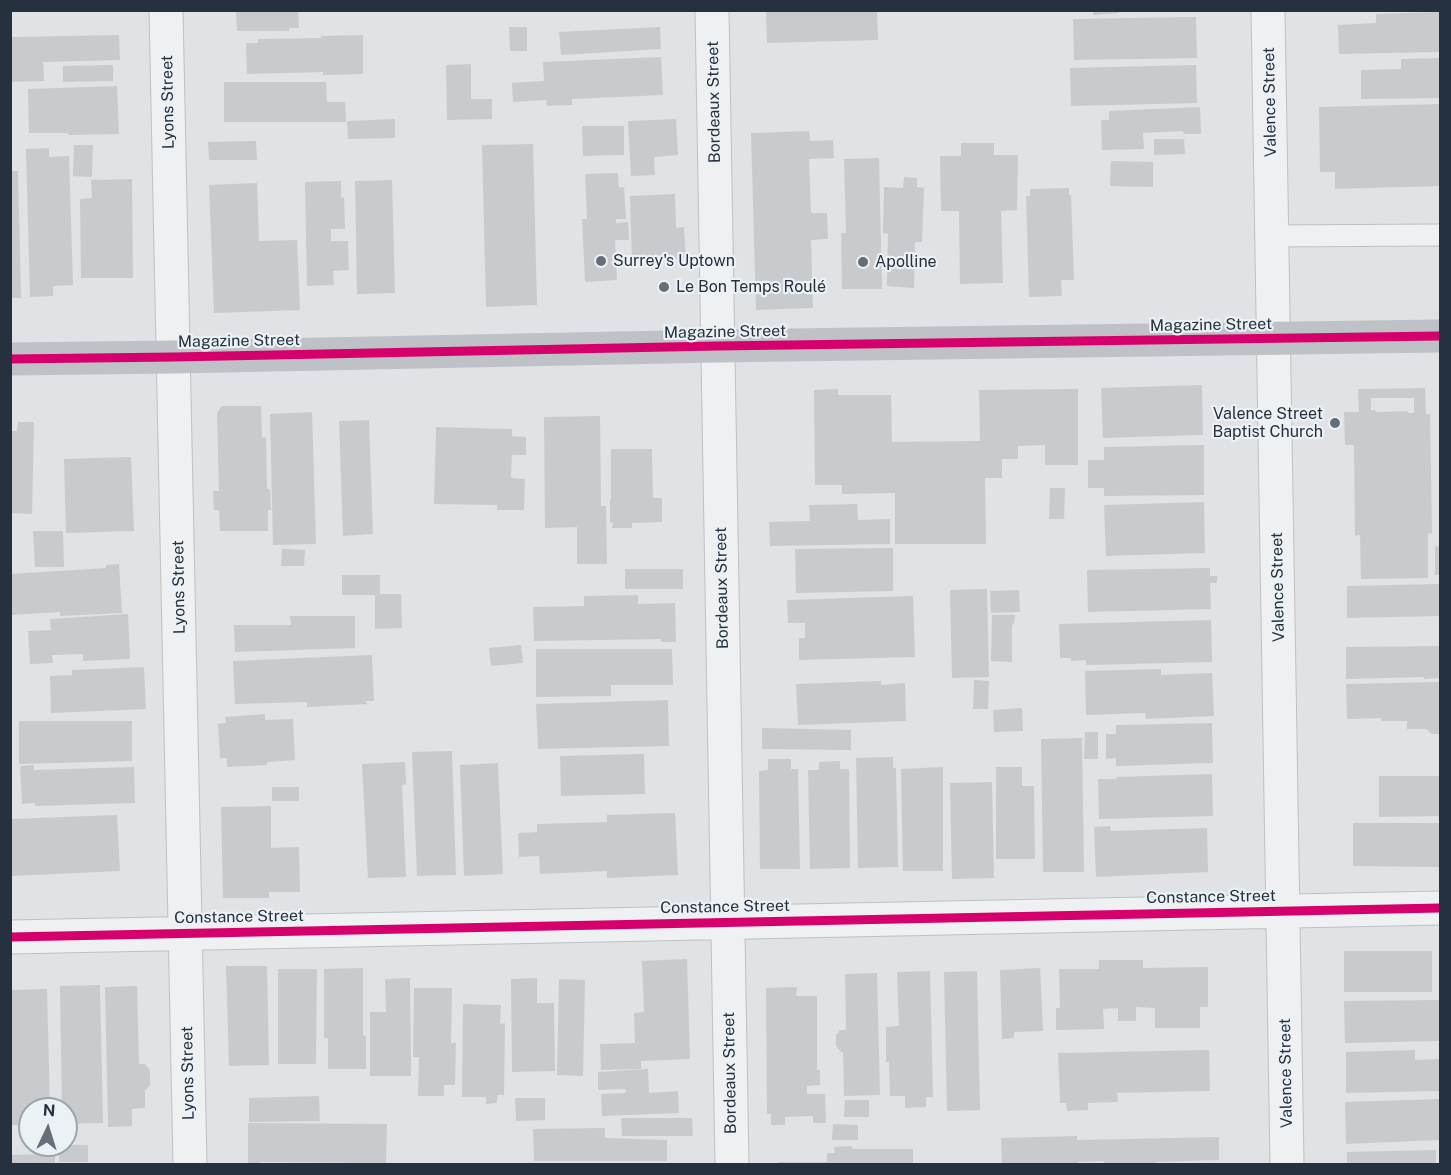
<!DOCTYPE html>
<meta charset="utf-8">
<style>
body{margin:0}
#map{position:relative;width:1451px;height:1175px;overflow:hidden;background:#e0e2e5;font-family:"Public Sans",sans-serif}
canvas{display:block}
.frame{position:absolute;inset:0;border:12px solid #25313f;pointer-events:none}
.north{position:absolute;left:18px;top:1097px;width:60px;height:60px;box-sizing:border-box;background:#ecf1f5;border:2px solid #9ca4ac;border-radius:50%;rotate:4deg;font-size:16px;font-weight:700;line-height:24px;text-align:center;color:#25313f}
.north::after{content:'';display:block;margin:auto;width:21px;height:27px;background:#666f79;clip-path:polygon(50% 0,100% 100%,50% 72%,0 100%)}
</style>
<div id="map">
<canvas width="1451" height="1175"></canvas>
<div class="frame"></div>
<div class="north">N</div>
</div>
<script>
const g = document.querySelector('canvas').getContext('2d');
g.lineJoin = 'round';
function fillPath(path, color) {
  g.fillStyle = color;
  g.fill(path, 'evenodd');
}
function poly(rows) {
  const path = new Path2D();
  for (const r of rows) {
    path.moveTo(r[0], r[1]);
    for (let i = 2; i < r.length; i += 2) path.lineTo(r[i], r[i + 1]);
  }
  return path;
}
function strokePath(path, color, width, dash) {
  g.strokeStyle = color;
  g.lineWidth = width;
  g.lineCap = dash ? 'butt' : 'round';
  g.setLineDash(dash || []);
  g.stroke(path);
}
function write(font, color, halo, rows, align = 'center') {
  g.font = font + ' "Public Sans",sans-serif';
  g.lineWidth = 4.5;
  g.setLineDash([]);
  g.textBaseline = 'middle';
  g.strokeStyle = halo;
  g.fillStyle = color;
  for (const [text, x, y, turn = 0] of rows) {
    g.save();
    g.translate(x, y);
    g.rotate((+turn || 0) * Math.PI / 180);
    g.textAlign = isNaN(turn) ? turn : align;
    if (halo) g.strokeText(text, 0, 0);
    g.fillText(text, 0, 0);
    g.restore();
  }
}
fillPath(poly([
 [236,10,298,10,299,28,289,28,289,31,237,31],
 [766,10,877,10,878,40,767,43],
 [1093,10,1119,10,1119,13,1093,15],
 [1440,12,1440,52,1339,54,1338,25,1376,23,1376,14],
 [1196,17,1197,58,1074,60,1073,19],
 [509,27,527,27,527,51,510,51],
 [660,27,661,49,561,55,559,32],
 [119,35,120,60,43,62,44,81,10,82,10,37],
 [363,35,363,74,323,75,323,72,247,74,246,43,258,43,258,39,321,38,321,36],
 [661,57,663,95,572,99,572,105,547,106,546,100,513,102,512,83,544,81,543,62],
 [1440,58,1440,98,1361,99,1361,70,1401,69,1401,59],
 [471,64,471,99,492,99,492,119,447,120,446,65],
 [113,65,113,81,63,82,63,66],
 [1196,65,1197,103,1071,106,1070,68],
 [224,82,326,82,327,102,345,102,346,122,224,122],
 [117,86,119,134,68,135,69,133,29,133,28,89],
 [1440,104,1440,186,1335,189,1335,172,1320,172,1319,107],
 [1200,107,1201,134,1184,134,1183,131,1143,133,1144,149,1102,150,1101,120,1109,120,1109,111],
 [395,119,395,138,348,139,347,121],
 [676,119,678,155,654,157,655,175,631,176,628,121],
 [582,126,624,126,624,155,583,156],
 [809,131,810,141,833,140,834,158,809,159,811,213,827,213,828,239,811,240,813,308,756,310,751,133],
 [1154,139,1184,139,1185,154,1154,155],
 [256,141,257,160,209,160,208,142],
 [961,143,994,143,994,155,1018,155,1017,210,1001,211,1003,283,960,284,959,211,941,211,940,156,961,156],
 [533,144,537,305,486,307,482,145],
 [74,145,93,145,92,177,73,176],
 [49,148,49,157,69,156,73,285,53,286,53,296,30,297,26,149],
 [879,158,882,289,842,289,841,233,846,233,844,159],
 [1111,161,1153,162,1153,187,1110,186],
 [10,171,18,171,21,298,10,298],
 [618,173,619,188,624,187,626,219,616,219,616,223,628,222,629,240,615,240,617,280,585,282,582,219,587,219,585,174],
 [904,177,917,178,917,187,924,188,922,242,915,242,914,288,887,286,888,234,883,233,884,187,903,188],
 [132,179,133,278,81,278,80,199,92,198,91,180],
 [392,180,395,293,357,294,355,181],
 [341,181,341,198,344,197,345,229,331,229,331,241,348,241,349,270,333,271,334,285,307,286,305,182],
 [257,183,259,241,297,240,300,310,214,313,209,185],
 [1069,188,1069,195,1071,195,1074,280,1061,280,1062,296,1029,297,1026,196,1030,196,1030,189],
 [675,194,676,228,684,227,686,258,632,260,630,196],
 [1202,385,1203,435,1103,438,1101,388],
 [1425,388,1426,414,1430,414,1432,534,1428,533,1428,578,1361,579,1360,535,1355,536,1354,445,1345,445,1344,412,1359,412,1358,389],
 [1371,398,1414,398,1414,413,1408,413,1408,411,1376,412,1375,410,1371,410],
 [838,389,838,395,891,395,892,442,980,441,979,390,1078,389,1078,465,1045,465,1045,445,1018,446,1018,459,1002,459,1002,478,985,478,986,544,895,544,895,493,842,494,842,485,815,485,814,390],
 [222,406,261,406,262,438,266,437,267,489,270,489,271,510,268,510,268,531,220,531,219,510,214,510,213,491,219,491,217,413],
 [312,412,316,544,273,545,270,414],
 [600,416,601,506,606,506,607,564,577,564,577,527,545,528,544,417],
 [369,420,373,534,343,536,339,421],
 [18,422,34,422,32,514,10,513,10,431,17,431],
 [436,427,512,429,512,436,526,437,526,455,512,455,511,478,525,479,524,510,497,510,497,505,434,504],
 [1204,445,1204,495,1104,496,1104,488,1088,488,1088,460,1104,460,1104,447],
 [611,449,652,449,653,498,662,498,662,522,632,523,632,528,612,528,613,522,610,523,610,499,611,498],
 [131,457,134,531,66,533,64,459],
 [1050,488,1065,488,1064,519,1049,519],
 [1204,502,1205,553,1106,556,1104,505],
 [857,504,858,520,890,519,890,544,770,546,769,522,810,521,809,505],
 [33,531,63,531,64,567,35,567],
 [1435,546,1440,547,1440,575,1435,575],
 [893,548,893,591,796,593,795,549],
 [282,549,305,550,304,566,281,566],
 [119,564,122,613,60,616,60,612,11,615,10,574,106,568,106,565],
 [1210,568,1210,576,1217,576,1217,583,1210,583,1211,609,1088,612,1087,570],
 [625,569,683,569,683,589,625,589],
 [342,575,380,575,380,594,401,594,402,628,375,629,375,595,342,595],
 [1440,584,1440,616,1347,618,1347,586],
 [987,589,989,677,952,678,950,590],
 [1019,590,1020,612,991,613,990,591],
 [638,595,638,604,675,603,676,642,661,642,661,639,534,641,533,607,584,606,584,596],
 [913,596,915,657,799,660,799,638,805,638,805,623,788,623,787,600],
 [128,614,130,659,83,661,83,654,52,655,53,663,30,664,28,631,51,630,50,619],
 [992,615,1015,615,1014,624,1012,625,1012,662,991,661],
 [290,616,355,616,355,648,235,652,234,625,291,625],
 [1211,620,1212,662,1086,665,1086,660,1071,661,1071,658,1060,658,1059,624],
 [521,645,523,663,491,666,489,648],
 [1440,646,1440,678,1424,679,1424,677,1346,679,1346,647],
 [536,649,672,649,673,685,611,685,611,696,536,697],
 [372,655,374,701,366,701,367,704,307,707,307,702,235,704,233,661],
 [144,667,146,709,51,713,50,676,72,675,72,670],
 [1161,669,1161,675,1212,673,1214,716,1146,719,1145,713,1086,715,1085,671],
 [974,680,989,681,988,709,973,709],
 [881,681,881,685,905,683,906,721,798,725,796,684],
 [1440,682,1440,734,1432,734,1426,729,1407,729,1407,721,1381,721,1381,718,1347,719,1346,684],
 [668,700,669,746,538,749,536,704],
 [1022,708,1023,731,994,732,993,710],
 [265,714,265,720,293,719,295,760,267,762,267,765,227,767,227,758,220,758,218,724,226,723,225,717],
 [19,721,132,721,132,761,19,764],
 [1212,723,1213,763,1116,766,1116,758,1106,759,1106,734,1116,734,1116,725],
 [762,728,851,730,851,750,762,749],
 [1085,732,1098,732,1098,759,1084,759],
 [1082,738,1084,872,1043,872,1041,739],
 [452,751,456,875,417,876,412,752],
 [644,754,645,794,561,796,560,756],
 [893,757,893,768,896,768,898,867,858,868,856,758],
 [768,759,791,759,791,769,798,769,800,869,760,869,759,771,768,770],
 [840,761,840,769,849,769,850,868,810,869,808,770,819,770,819,762],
 [405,762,406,784,402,785,406,877,368,878,362,764],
 [498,763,503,874,464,876,460,765],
 [34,765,34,770,134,767,135,803,35,806,35,803,22,804,20,766],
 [943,767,943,871,903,871,901,769],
 [996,767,1022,767,1022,786,1034,786,1035,859,996,859],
 [1212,774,1213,816,1099,819,1098,779,1117,779,1116,777],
 [1379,776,1440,776,1440,816,1379,817],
 [992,782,994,878,952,879,950,783],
 [272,787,299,787,299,801,272,801],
 [271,806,271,848,299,847,300,892,269,892,269,898,223,898,221,807],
 [675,813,678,875,607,878,607,871,540,874,539,856,519,857,518,833,537,832,537,824,607,822,607,815],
 [117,815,120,871,12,876,10,819],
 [1353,823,1440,823,1440,867,1353,866],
 [1110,826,1111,831,1207,828,1208,872,1096,877,1094,827],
 [1344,951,1432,951,1432,992,1344,992],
 [687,959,690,1059,641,1061,641,1069,601,1070,600,1044,635,1043,634,1013,644,1012,642,961],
 [1099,960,1143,960,1143,968,1208,967,1208,1007,1200,1007,1200,1028,1155,1028,1155,1008,1136,1007,1136,1021,1118,1021,1118,1008,1103,1009,1104,1029,1056,1030,1056,1008,1060,1008,1059,969,1099,969],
 [226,966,267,966,269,1065,229,1066],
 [363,968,363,1035,366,1036,366,1069,328,1069,328,1038,324,1038,324,969],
 [1040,968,1043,1031,1014,1032,1014,1038,1002,1039,1000,970],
 [278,969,317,969,316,1064,278,1064],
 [930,971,933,1097,926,1097,926,1107,905,1108,905,1096,890,1096,889,1062,886,1062,886,1027,899,1026,897,972],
 [977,971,980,1110,947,1111,944,972],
 [877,973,880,1095,844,1096,843,1052,841,1052,836,1046,836,1035,840,1030,846,1030,845,974],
 [410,978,411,1076,370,1076,370,1012,386,1012,385,979],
 [537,978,537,1003,554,1003,555,1071,512,1072,511,979],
 [559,979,585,980,583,1076,557,1075],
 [100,985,103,1123,66,1124,66,1109,62,1109,60,986],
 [137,986,139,1064,145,1064,150,1070,150,1086,145,1090,145,1108,132,1109,132,1126,108,1127,105,987],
 [797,987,796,996,817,996,817,1070,820,1070,820,1085,807,1086,807,1094,825,1094,826,1123,813,1123,813,1116,785,1117,785,1125,771,1125,771,1114,767,1114,766,988],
 [414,988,452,988,451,1043,456,1043,455,1085,444,1085,444,1096,418,1096,419,1057,413,1057],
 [47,989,50,1109,30,1109,30,1125,10,1125,10,990],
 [1440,1000,1440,1041,1345,1043,1344,1001],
 [463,1004,501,1005,500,1024,505,1023,504,1095,497,1095,497,1103,486,1104,486,1097,462,1097],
 [1209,1050,1210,1091,1117,1093,1118,1102,1088,1103,1088,1110,1067,1111,1066,1103,1060,1103,1058,1053],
 [1415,1050,1415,1060,1440,1059,1440,1091,1346,1093,1346,1052],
 [648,1069,649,1093,678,1091,679,1113,602,1116,601,1094,626,1093,625,1089,598,1090,598,1072],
 [319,1096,320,1121,249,1122,249,1098],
 [515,1098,545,1098,545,1120,516,1121],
 [1440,1099,1440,1140,1346,1144,1345,1102],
 [845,1100,869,1100,869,1117,844,1117],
 [621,1118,692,1118,693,1136,622,1136],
 [248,1123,387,1124,386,1163,260,1162,260,1164,248,1164],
 [833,1124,858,1125,858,1140,832,1140],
 [605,1128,605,1138,667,1140,667,1161,534,1161,533,1129],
 [1077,1136,1077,1140,1219,1137,1219,1160,1156,1162,1157,1164,1104,1164,1104,1161,1078,1162,1078,1164,1002,1164,1001,1138],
 [59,1145,88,1145,88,1162,59,1162],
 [852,1146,852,1149,913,1149,913,1164,779,1164,778,1162,827,1162,827,1153,835,1153,834,1147],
 [1436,1150,1436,1164,1347,1164,1347,1152],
 [55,1154,55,1164,10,1164,10,1155]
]), '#c8cacd');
const lane = poly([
 [1272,236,1440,235]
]);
const street = poly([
 [166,10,190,1164],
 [712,10,732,1164],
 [1268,10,1287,1164],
 [10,937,1440,908]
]);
strokePath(lane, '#bec0c3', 23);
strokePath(street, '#bec0c3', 35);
strokePath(lane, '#eff0f2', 21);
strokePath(street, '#eff0f2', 33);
strokePath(poly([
 [10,359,174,357,717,346,1440,336]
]), '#bec1c5', 33);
strokePath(poly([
 [10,359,174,357,717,346,1440,336],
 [10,937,1440,908]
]), '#d6006c', 9);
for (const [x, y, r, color] of [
 [601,261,6,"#666f79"],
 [863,262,6,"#666f79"],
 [664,287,6,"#666f79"],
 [1335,423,6,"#666f79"]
]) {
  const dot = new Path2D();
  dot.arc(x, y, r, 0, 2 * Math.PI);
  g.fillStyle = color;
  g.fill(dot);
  strokePath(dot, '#ecf1f5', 2);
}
write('16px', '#25313f', '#ecf1f5', [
 ["Lyons Street",168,102,-91],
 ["Bordeaux Street",714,102,-91],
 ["Valence Street",1270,102,-91],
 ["Magazine Street",1211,325,-1],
 ["Magazine Street",725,332,-1],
 ["Magazine Street",239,341,-1],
 ["Lyons Street",179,587,-91],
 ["Valence Street",1278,587,-91],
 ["Bordeaux Street",722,588,-91],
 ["Constance Street",1211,897,-1],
 ["Constance Street",725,907,-1],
 ["Constance Street",239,917,-1],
 ["Lyons Street",188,1073,-91],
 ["Bordeaux Street",730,1073,-91],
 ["Valence Street",1286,1073,-91]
]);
write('16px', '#25313f', '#ecf1f5', [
 ["Surrey's Uptown",613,261],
 ["Apolline",875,262],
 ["Le Bon Temps Roulé",676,287],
 ["Valence Street",1323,414,"right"],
 ["Baptist Church",1323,432,"right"]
], 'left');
</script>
